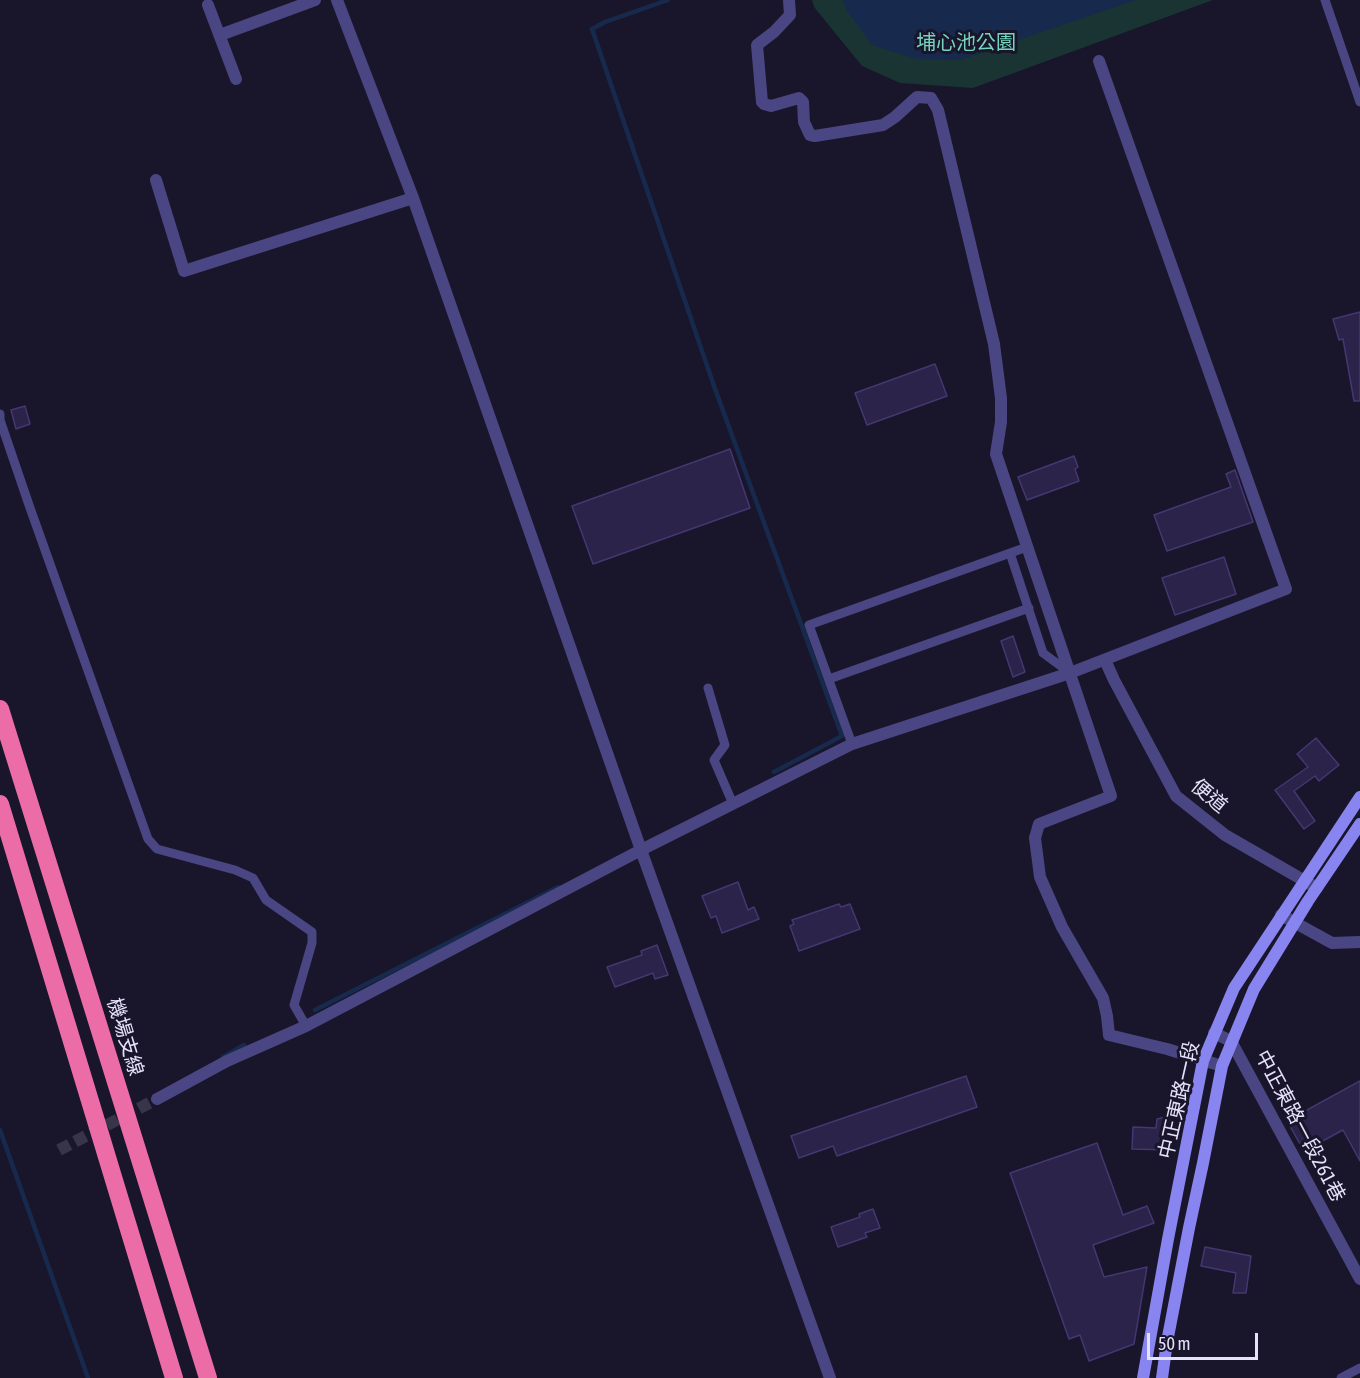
<!DOCTYPE html>
<meta charset="utf-8">
<style>
body{margin:0}
#map{position:relative;width:1360px;height:1378px;overflow:hidden;background:#19152a;font-family:"Asap Condensed",sans-serif}
canvas{display:block}
.scale{position:absolute;left:1147px;top:1333px;width:111px;height:27px;box-sizing:border-box;border:3px solid #e5e2fb;border-top:0;padding-left:8px;font-size:18px;line-height:21px;white-space:nowrap;color:#e5e2fb;-webkit-text-stroke:4px #19152a;paint-order:stroke}
</style>
<div id="map">
<canvas width="1360" height="1378"></canvas>
<div class="scale">50 m</div>
</div>
<script>
const g = document.querySelector('canvas').getContext('2d');
g.lineJoin = 'round';
function fillPath(path, color) {
  g.fillStyle = color;
  g.fill(path, 'evenodd');
}
function poly(rows) {
  const path = new Path2D();
  for (const r of rows) {
    path.moveTo(r[0], r[1]);
    for (let i = 2; i < r.length; i += 2) path.lineTo(r[i], r[i + 1]);
  }
  return path;
}
function strokePath(path, color, width, dash) {
  g.strokeStyle = color;
  g.lineWidth = width;
  g.lineCap = dash ? 'butt' : 'round';
  g.setLineDash(dash || []);
  g.stroke(path);
}
function write(font, color, halo, rows, align = 'center') {
  g.font = font + ' "Asap Condensed","Noto Sans TC",sans-serif';
  g.lineWidth = 6;
  g.setLineDash([]);
  g.textBaseline = 'middle';
  g.strokeStyle = halo;
  g.fillStyle = color;
  for (const [text, x, y, turn = 0] of rows) {
    g.save();
    g.translate(x, y);
    g.rotate((+turn || 0) * Math.PI / 180);
    g.textAlign = isNaN(turn) ? turn : align;
    if (halo) g.strokeText(text, 0, 0);
    g.fillText(text, 0, 0);
    g.restore();
  }
}
fillPath(poly([
 [812,0,1213,0,973,88,900,83,862,66,814,7]
]), '#193433');
fillPath(poly([
 [843,0,1136,0,960,60,917,59,872,45,847,11]
]), '#172a4d');
strokePath(poly([
 [668,0,605,22,592,29,714,386,842,736,774,772],
 [315,1010,558,887],
 [223,1057,244,1045],
 [0,1130,88,1378]
]), '#172a4d', 4.5);
const building = poly([
 [1360,312,1360,401,1354,401,1343,339,1339,340,1333,319,1360,312],
 [935,364,947,396,867,425,855,393,935,364],
 [25,406,30,424,16,429,11,410,25,406],
 [730,449,750,508,593,564,572,506,730,449],
 [1074,456,1078,467,1075,469,1079,481,1027,500,1018,477,1074,456],
 [1235,470,1253,522,1167,551,1154,515,1231,487,1226,474,1235,470],
 [1224,557,1236,594,1175,615,1162,578,1224,557],
 [1013,636,1025,672,1013,677,1001,641,1013,636],
 [1316,738,1339,765,1319,781,1315,776,1294,791,1315,821,1304,829,1275,790,1308,767,1297,754,1316,738],
 [738,882,748,910,754,907,759,919,722,933,716,916,711,918,702,896,738,882],
 [839,904,841,907,850,904,860,929,799,951,790,926,794,924,792,920,839,904],
 [657,945,668,975,655,979,653,973,615,987,607,967,642,955,641,951,657,945],
 [966,1076,977,1107,837,1156,833,1146,799,1158,791,1136,966,1076],
 [1360,1081,1360,1161,1343,1130,1304,1151,1287,1121,1360,1081],
 [1170,1116,1169,1150,1132,1149,1133,1127,1156,1128,1157,1119,1170,1116],
 [1097,1143,1123,1215,1147,1206,1154,1223,1093,1245,1104,1277,1147,1267,1134,1344,1089,1361,1080,1335,1069,1339,1010,1173,1097,1143],
 [873,1209,880,1228,865,1233,867,1237,838,1247,831,1227,860,1217,859,1214,873,1209],
 [1205,1247,1251,1256,1246,1293,1233,1293,1236,1273,1201,1266,1205,1247]
]);
fillPath(building, '#2b2349');
strokePath(building, '#443872', 1.5);
strokePath(poly([
 [59,1150,157,1099]
]), '#383449', 12, [12, 6]);
strokePath(poly([
 [1325,0,1360,102],
 [0,414,0,420,29,505,148,839,157,849,235,870,253,878,266,900,312,932,312,943,294,1005,306,1026],
 [1010,553,1043,653,1070,673],
 [829,679,1029,608],
 [708,688,725,745,714,760,733,804],
 [852,744,809,625,1027,547],
 [1341,1378,1360,1368]
]), '#494683', 9);
strokePath(poly([
 [337,0,413,198,641,850,830,1378],
 [789,0,790,15,774,32,757,45,762,102,764,104,771,106,799,98,803,102,804,122,810,135,815,136,883,125,895,117,917,97,931,98,938,110,994,344,1001,398,1001,422,996,454,1111,796,1039,824,1035,838,1040,877,1062,927,1103,998,1107,1016,1109,1035,1167,1049,1222,1066],
 [208,5,236,79],
 [220,35,315,0],
 [156,180,184,271,413,198],
 [1105,660,1114,680,1176,796,1225,835,1317,888],
 [1281,915,1332,943,1360,942],
 [1214,1033,1231,1041,1360,1279],
 [157,1099,227,1061,306,1026,641,850,852,744,1070,673,1286,589,1099,61]
]), '#494683', 12);
strokePath(poly([
 [1143,1378,1168,1239,1203,1061,1234,988,1360,797],
 [1162,1378,1167,1342,1189,1228,1203,1163,1222,1066,1254,989,1308,901,1360,824]
]), '#8985f0', 12);
strokePath(poly([
 [0,709,208,1378],
 [0,804,174,1378]
]), '#ec6ca8', 18);
write('20px', '#75d4be', '#19152a', [
 ["埔心池公園",966,43]
]);
write('20px', '#e5e2fb', '#19152a', [
 ["便道",1209,796,40],
 ["機場支線",125,1037,73],
 ["中正東路一段",1179,1100,-77],
 ["中正東路一段261巷",1300,1126,62]
]);
</script>
